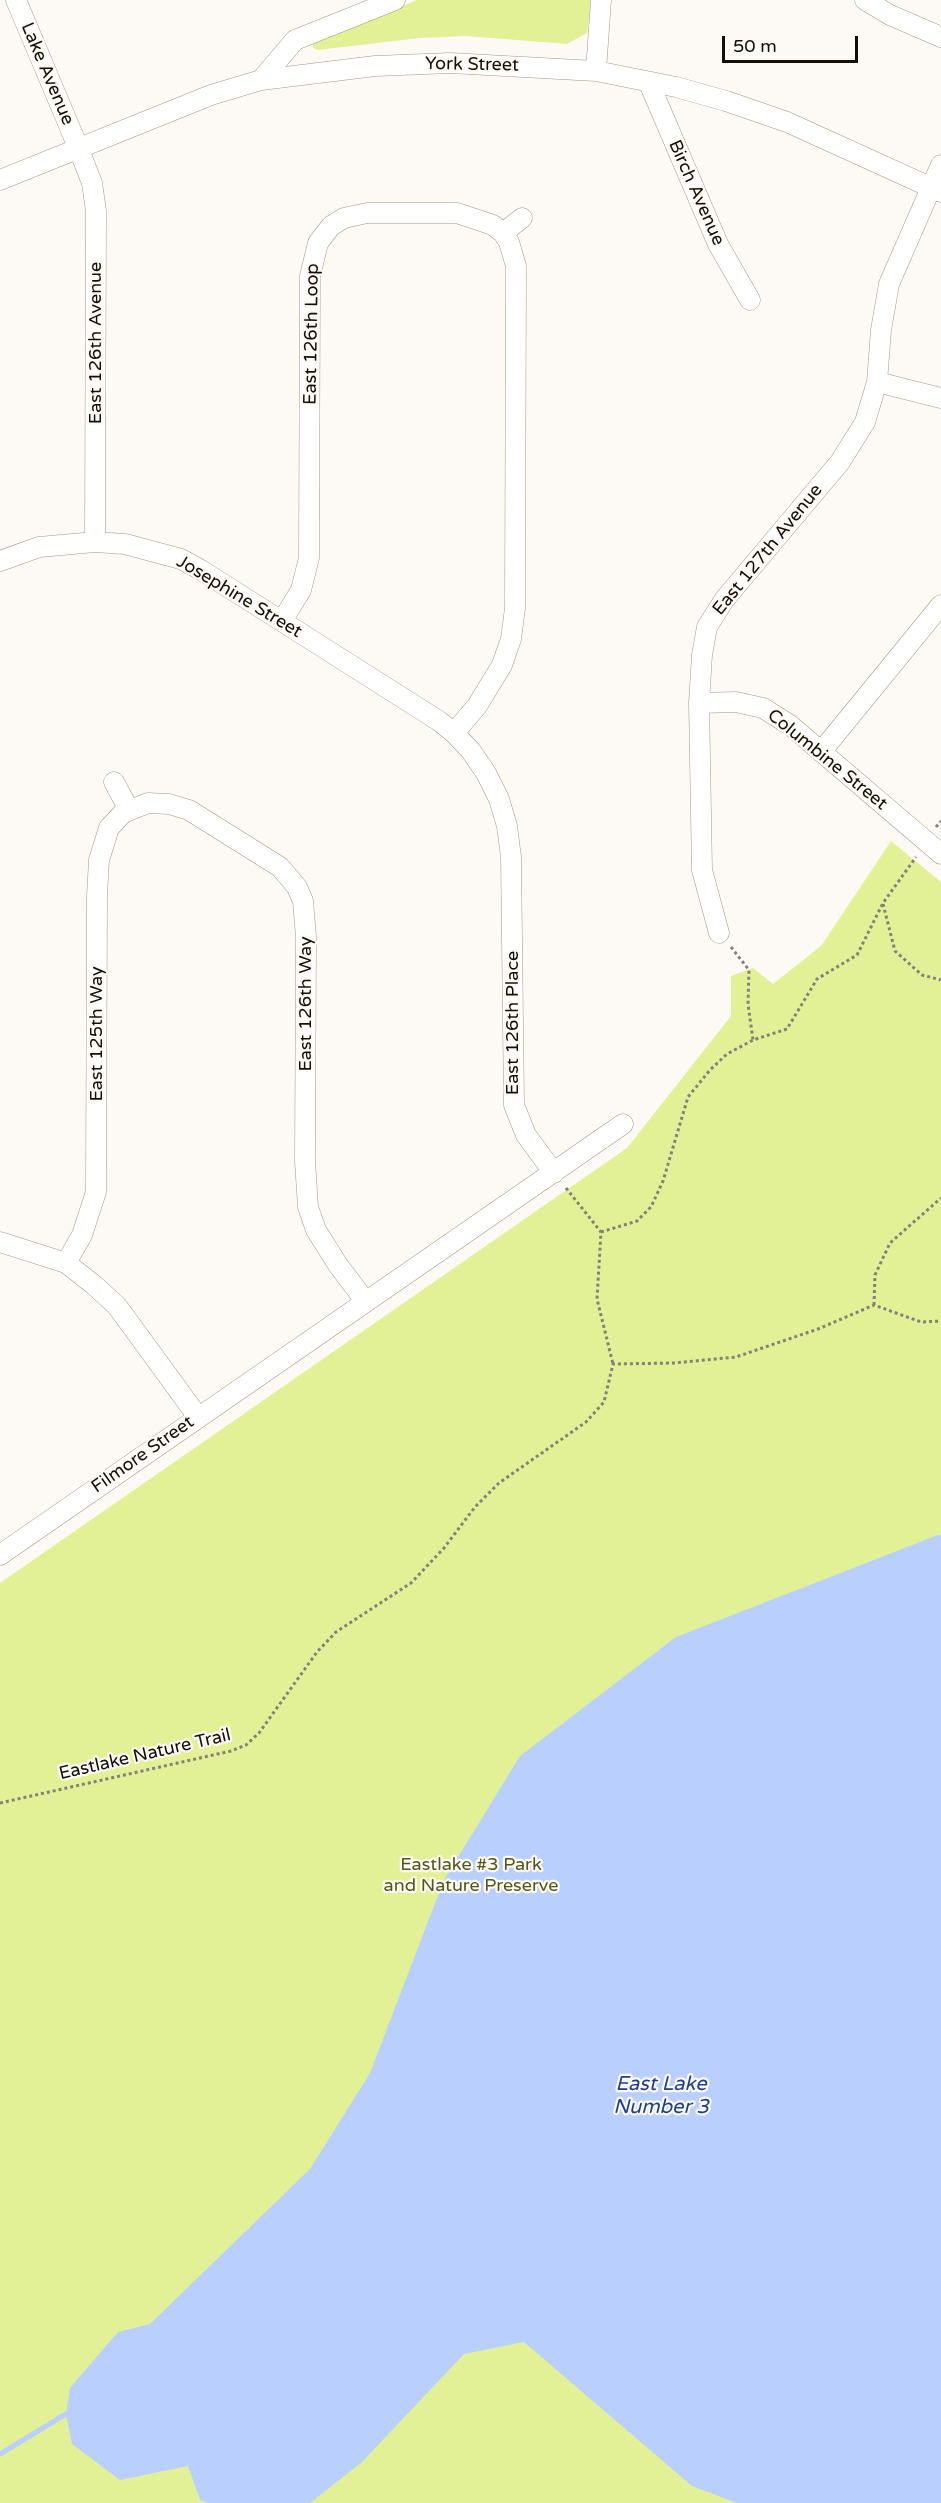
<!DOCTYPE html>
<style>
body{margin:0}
#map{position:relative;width:941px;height:2503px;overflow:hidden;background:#fdf9f4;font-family:"Varela Round",sans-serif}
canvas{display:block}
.scale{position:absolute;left:722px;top:36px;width:136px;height:27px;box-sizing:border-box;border:3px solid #140e07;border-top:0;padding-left:8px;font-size:18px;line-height:21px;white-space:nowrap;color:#140e07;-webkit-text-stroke:4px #fdf9f4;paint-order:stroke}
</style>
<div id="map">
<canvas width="941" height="2503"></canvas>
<div class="scale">50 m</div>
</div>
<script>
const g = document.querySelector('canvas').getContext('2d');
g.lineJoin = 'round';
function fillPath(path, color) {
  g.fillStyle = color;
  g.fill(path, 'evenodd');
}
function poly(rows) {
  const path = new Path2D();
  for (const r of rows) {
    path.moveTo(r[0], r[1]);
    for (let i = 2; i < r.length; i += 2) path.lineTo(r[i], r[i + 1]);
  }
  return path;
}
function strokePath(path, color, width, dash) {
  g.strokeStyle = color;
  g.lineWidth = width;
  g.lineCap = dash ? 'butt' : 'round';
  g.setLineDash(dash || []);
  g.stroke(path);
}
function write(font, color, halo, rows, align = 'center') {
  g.font = font + ' "Varela Round",sans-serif';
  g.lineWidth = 4.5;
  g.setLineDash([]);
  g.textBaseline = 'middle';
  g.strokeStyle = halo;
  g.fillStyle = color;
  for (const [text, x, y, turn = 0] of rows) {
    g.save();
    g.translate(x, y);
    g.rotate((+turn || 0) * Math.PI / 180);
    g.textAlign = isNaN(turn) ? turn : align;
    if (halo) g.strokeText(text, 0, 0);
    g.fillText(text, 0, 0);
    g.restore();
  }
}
fillPath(poly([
 [417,0,590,0,590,9,587,33,567,44,466,36,419,38,318,50,313,48,313,43],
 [891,841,941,882,941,2503,0,2503,0,1583,627,1148,731,1016,731,976,753,968,773,984,821,946]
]), '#e2f096');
fillPath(poly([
 [938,1535,941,1535,941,2503,737,2503,692,2486,524,2342,464,2354,362,2462,310,2503,208,2503,200,2500,188,2466,120,2480,72,2444,66,2414,70,2388,118,2332,150,2324,310,2169,370,2073,444,1880,520,1756,676,1637]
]), '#b9d0fe');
strokePath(poly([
 [0,2454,66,2414]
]), '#b9d0fe', 5);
const minor = poly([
 [16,0,78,147,92,183,96,211,95,542],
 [865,0,890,15,941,37],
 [596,71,601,0],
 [261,80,295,40,395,0],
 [649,83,718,244,750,300],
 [0,180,211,95,261,80,375,66,450,63,596,71,676,87,726,101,787,122,941,192],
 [503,233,522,218],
 [877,382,941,398],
 [0,561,39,547,95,542,125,544,181,559,201,570,439,721,454,733,471,751,486,773,499,799,507,826,511,857,514,1105,526,1135,554,1173],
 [282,621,301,590,309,558,310,276,318,243,331,226,344,218,367,213,457,213,493,225,503,233,509,242,516,266,515,608,511,639,502,665,477,706,454,733],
 [699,703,736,702,763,708,790,725,941,854],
 [821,752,941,605],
 [114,782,129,810],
 [719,933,702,870,699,703,702,655,707,627,724,600,840,462,865,422,877,382,881,330,889,284,941,165],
 [0,1242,66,1263,94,1285,117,1306,198,1417],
 [66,1263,82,1235,96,1192,97,896,99,860,109,828,123,813,148,803,169,804,189,810,280,867,297,887,303,901,306,937,305,1161,308,1207,316,1230,338,1265,366,1302],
 [0,1555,623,1124]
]);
strokePath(minor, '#a89782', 21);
strokePath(poly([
 [936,827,941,821],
 [883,904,895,951,922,975,941,980],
 [731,947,749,970,748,1004,753,1040],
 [566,1188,601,1232,597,1299,613,1364],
 [601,1232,637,1221,651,1207,663,1181,688,1097,710,1070,727,1054,753,1040,787,1029,817,979,857,955,883,903,916,857],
 [874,1305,875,1275,890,1243,941,1198],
 [0,1803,231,1751,246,1745,259,1733,317,1652,336,1632,411,1583,444,1548,475,1507,499,1483,586,1422,604,1402,613,1364,674,1363,736,1357,818,1329,874,1305,921,1322,941,1321]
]), '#85807a', 3, [3, 3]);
strokePath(minor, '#fff', 20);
write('18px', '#140e07', '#fdf9f4', [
 ["York Street",472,65,1],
 ["Lake Avenue",47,74,67],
 ["Birch Avenue",696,193,66],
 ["East 126th Loop",312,334,-89],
 ["East 126th Avenue",96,343,-90],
 ["East 127th Avenue",768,550,-51],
 ["Josephine Street",239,597,31],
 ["Columbine Street",827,760,39],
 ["East 126th Way",306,1004,-90],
 ["East 126th Place",513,1023,-90],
 ["East 125th Way",97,1034,-90],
 ["Filmore Street",143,1455,-35],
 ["Eastlake Nature Trail",145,1755,-13]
]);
write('18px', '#505817', '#fdf9f4', [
 ["Eastlake #3 Park",471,1865],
 ["and Nature Preserve",471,1886]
]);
write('italic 20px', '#1b3e91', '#fdf9f4', [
 ["East Lake",661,2085],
 ["Number 3",661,2108]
]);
</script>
